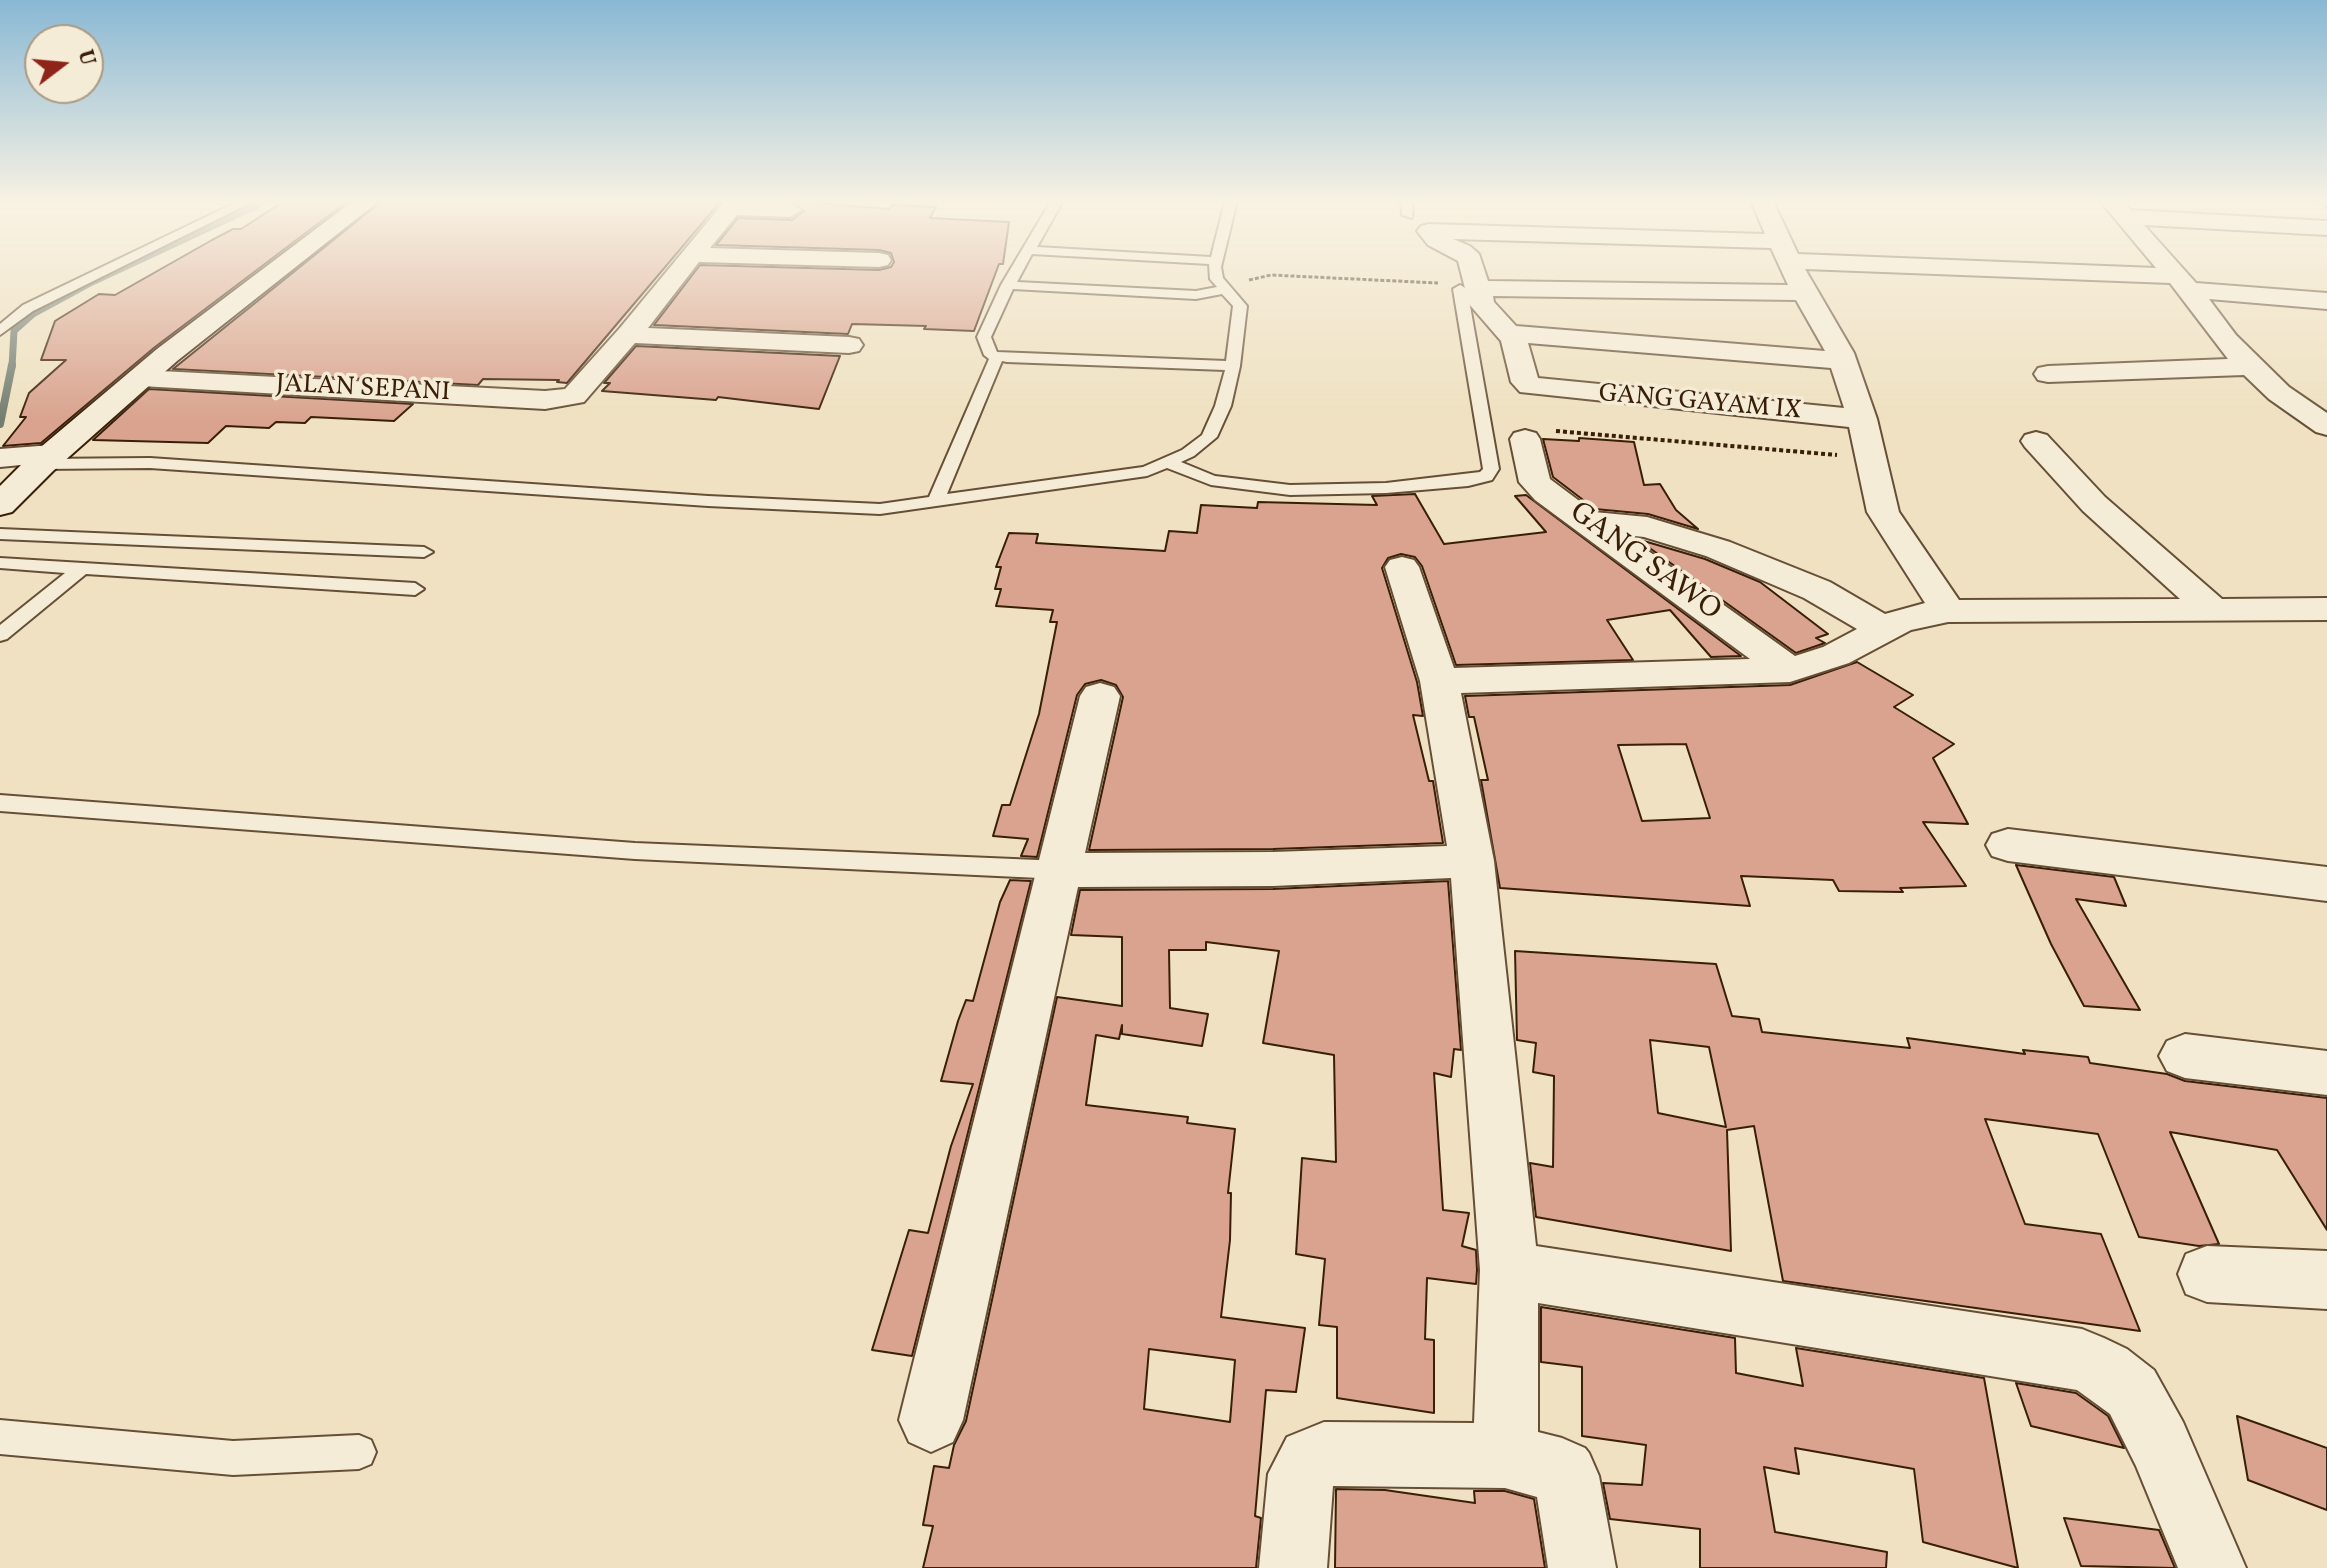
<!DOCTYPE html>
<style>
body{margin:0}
#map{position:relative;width:2327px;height:1568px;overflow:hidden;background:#efe1c1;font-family:Vollkorn,serif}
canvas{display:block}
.north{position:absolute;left:24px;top:24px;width:80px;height:80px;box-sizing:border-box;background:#f5ecd7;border:2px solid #aa9a84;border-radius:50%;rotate:74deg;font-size:22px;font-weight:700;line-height:32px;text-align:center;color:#391e08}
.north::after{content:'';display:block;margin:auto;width:28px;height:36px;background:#8f2418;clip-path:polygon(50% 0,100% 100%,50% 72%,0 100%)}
</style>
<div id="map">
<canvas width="2327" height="1568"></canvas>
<div class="north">U</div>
</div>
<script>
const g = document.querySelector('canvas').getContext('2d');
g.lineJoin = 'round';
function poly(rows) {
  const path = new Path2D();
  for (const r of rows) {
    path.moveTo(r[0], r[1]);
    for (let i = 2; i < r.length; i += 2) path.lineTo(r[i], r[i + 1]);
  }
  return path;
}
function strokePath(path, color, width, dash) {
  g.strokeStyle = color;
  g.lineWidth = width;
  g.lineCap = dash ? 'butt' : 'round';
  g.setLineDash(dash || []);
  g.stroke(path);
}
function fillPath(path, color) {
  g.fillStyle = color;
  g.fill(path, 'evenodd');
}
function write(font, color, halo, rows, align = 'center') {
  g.font = font + ' Vollkorn,serif';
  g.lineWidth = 7;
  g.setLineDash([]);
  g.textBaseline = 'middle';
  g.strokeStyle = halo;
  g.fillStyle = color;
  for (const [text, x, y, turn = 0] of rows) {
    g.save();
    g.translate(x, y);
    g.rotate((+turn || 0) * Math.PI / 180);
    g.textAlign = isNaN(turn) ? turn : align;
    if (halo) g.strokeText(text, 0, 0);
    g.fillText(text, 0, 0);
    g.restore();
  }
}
strokePath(poly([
 [2320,201,2327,205],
 [12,367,14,331,33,314,92,282,266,201]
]), '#737d70', 7);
strokePath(poly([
 [0,424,12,365]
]), '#737d70', 8);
const building = poly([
 [284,201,348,201,155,347,41,443,3,446,26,417,20,417,29,393,66,360,41,360,55,321,99,294,115,295,212,240,233,229,241,229,284,201],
 [382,201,721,201,567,383,557,382,559,380,483,379,478,385,173,369,382,201],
 [792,201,889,209,892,205,936,207,930,218,1009,222,1003,264,999,264,974,331,924,329,926,326,852,324,848,334,654,325,700,265,879,270,891,267,894,262,891,253,879,250,716,245,738,218,792,220,804,211,792,201],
 [636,346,840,356,819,409,718,397,716,400,602,391,610,383,604,383,636,346],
 [149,389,413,404,394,421,311,417,305,423,276,422,269,428,226,426,208,443,93,440,149,389],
 [1579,438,1634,442,1644,485,1660,484,1676,510,1698,529,1648,514,1595,509,1553,477,1543,439,1579,441,1579,438],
 [1415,494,1444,544,1546,532,1515,496,1526,495,1741,656,1711,657,1670,610,1607,620,1633,660,1456,665,1422,566,1415,557,1401,554,1388,558,1382,568,1417,682,1423,716,1413,715,1429,781,1433,781,1443,843,1273,849,1089,850,1123,697,1116,685,1101,680,1085,684,1077,695,1037,857,1021,856,1028,839,993,836,1002,805,1010,805,1039,714,1057,622,1050,622,1053,610,996,606,1001,589,995,589,1001,567,996,567,1009,533,1038,534,1036,543,1165,551,1169,531,1197,533,1201,505,1257,508,1258,502,1377,505,1372,496,1415,494],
 [1637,539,1705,559,1760,582,1828,634,1816,638,1825,643,1796,653,1637,539],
 [1857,662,1913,695,1894,707,1954,744,1933,758,1968,824,1923,822,1966,886,1900,888,1903,892,1839,891,1833,880,1741,876,1750,906,1500,888,1481,780,1488,780,1474,717,1469,717,1465,696,1790,685,1857,662],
 [1686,744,1710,818,1642,821,1618,745,1686,744],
 [2016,865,2114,877,2126,906,2076,899,2140,1010,2084,1006,2051,944,2016,865],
 [1010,880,1031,881,912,1356,872,1350,909,1230,928,1233,951,1146,973,1084,941,1081,958,1021,966,1000,973,1001,1000,902,1010,880],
 [1448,881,1461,1050,1454,1049,1451,1077,1434,1073,1443,1210,1469,1213,1462,1246,1476,1250,1477,1270,1476,1284,1427,1278,1425,1339,1434,1340,1434,1413,1337,1398,1337,1327,1319,1325,1325,1259,1296,1254,1302,1158,1336,1162,1334,1055,1263,1043,1279,951,1206,942,1206,950,1169,950,1170,1008,1208,1014,1202,1046,1122,1034,1122,1025,1119,1039,1096,1035,1086,1105,1188,1117,1187,1123,1235,1129,1228,1193,1231,1193,1230,1240,1221,1317,1305,1328,1296,1392,1266,1390,1255,1516,1261,1518,1256,1568,923,1568,933,1526,923,1525,934,1466,949,1468,954,1445,966,1421,1057,997,1122,1006,1122,937,1071,935,1080,890,1273,889,1448,881],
 [1149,1349,1235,1360,1230,1422,1144,1409,1149,1349],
 [1515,951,1716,964,1732,1016,1759,1019,1762,1032,1910,1048,1907,1038,2025,1054,2023,1050,2088,1057,2090,1063,2167,1074,2185,1081,2327,1098,2327,1230,2277,1150,2170,1132,2219,1244,2199,1246,2139,1237,2098,1134,1985,1119,2025,1224,2101,1234,2140,1331,1783,1281,1754,1126,1727,1130,1731,1251,1536,1217,1530,1163,1553,1167,1554,1076,1533,1072,1536,1043,1517,1040,1515,951],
 [1650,1040,1709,1047,1726,1127,1658,1113,1650,1040],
 [1541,1307,1735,1338,1736,1373,1803,1386,1796,1348,1984,1378,2018,1568,1923,1542,1914,1469,1795,1448,1799,1474,1764,1467,1775,1532,1887,1552,1886,1568,1700,1568,1700,1529,1610,1519,1603,1483,1642,1485,1646,1445,1582,1436,1582,1367,1541,1362,1541,1307],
 [2016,1383,2076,1393,2108,1416,2124,1448,2031,1426,2016,1383],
 [2237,1416,2327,1448,2327,1510,2248,1480,2237,1416],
 [1336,1489,1385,1490,1475,1503,1474,1491,1505,1491,1534,1499,1545,1568,1335,1568,1336,1489],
 [2064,1518,2159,1530,2175,1568,2081,1566,2064,1518]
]);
fillPath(building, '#d9a38f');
strokePath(building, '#391e08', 2);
const lane = poly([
 [239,201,254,201,33,311,0,335,0,324,23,305,239,201],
 [1051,201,1063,201,1037,247,1211,257,1225,201,1237,201,1221,267,1223,278,1247,306,1240,366,1231,406,1217,437,1194,456,1181,462,1215,476,1290,485,1386,483,1480,472,1483,469,1453,289,1460,285,1467,289,1499,469,1492,480,1468,486,1386,493,1290,495,1211,485,1167,468,1147,476,880,514,708,506,150,468,41,469,33,464,41,459,150,458,708,496,880,504,929,497,989,359,984,355,977,337,1001,285,1051,201],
 [1032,254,1209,264,1210,279,1217,287,1196,291,1017,282,1032,254],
 [1013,289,1196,299,1222,294,1233,306,1226,361,997,352,991,337,1013,289],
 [1002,361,1007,362,1225,370,1215,406,1202,435,1182,450,1143,467,947,494,1002,361],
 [1401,201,1413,201,1412,218,1402,215,1401,201],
 [0,529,424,547,433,552,424,557,0,539,0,529],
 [0,558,415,583,424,589,415,595,86,574,7,639,0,641,0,625,65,573,0,568,0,558],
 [0,795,635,843,1061,861,1069,864,1073,870,1069,876,1061,879,635,859,0,811,0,795],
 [0,1420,233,1441,359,1435,371,1440,376,1452,371,1464,359,1469,233,1475,0,1454,0,1420]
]);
const street = poly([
 [725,201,790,203,801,210,790,217,737,215,710,248,879,253,888,255,891,260,888,265,879,267,699,262,648,328,849,337,859,339,863,345,859,351,849,353,635,343,584,402,545,409,141,386,131,384,127,378,131,372,141,370,545,391,565,389,619,329,725,201],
 [1751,201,1773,201,1798,254,2156,268,2100,201,2123,201,2131,210,2327,221,2327,235,2144,225,2196,283,2327,293,2327,309,2209,299,2236,335,2289,387,2327,413,2327,435,2316,432,2269,399,2244,375,2048,382,2038,380,2034,374,2038,368,2048,366,2228,359,2170,283,1805,269,1854,353,1877,419,1899,512,1959,600,2180,599,2083,511,2025,447,2021,441,2025,435,2036,432,2047,435,2105,497,2222,599,2327,598,2327,620,1948,622,1911,630,1849,663,1790,682,1461,693,1494,861,1536,1246,2082,1329,2104,1338,2127,1349,2154,1370,2183,1422,2246,1568,2178,1568,2136,1466,2110,1414,2077,1390,1538,1303,1538,1432,1562,1438,1585,1448,1589,1453,1599,1476,1616,1568,1548,1568,1537,1497,1505,1488,1333,1486,1327,1568,1259,1568,1268,1474,1287,1437,1324,1422,1474,1423,1480,1270,1451,878,1273,886,1078,887,963,1420,953,1442,931,1452,909,1442,899,1420,1080,696,1086,687,1100,683,1114,687,1120,696,1085,853,1273,852,1447,846,1420,681,1385,567,1390,560,1402,557,1414,560,1419,567,1454,668,1750,659,1535,500,1519,482,1510,439,1514,433,1525,430,1536,433,1540,439,1550,479,1594,512,1647,517,1730,542,1830,582,1885,614,1925,603,1867,512,1849,427,1520,392,1511,382,1501,341,1469,304,1458,261,1428,245,1417,231,1421,226,1429,224,1765,234,1751,201],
 [1453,239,1771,248,1788,285,1488,281,1479,254,1470,246,1453,239],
 [1493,296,1796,300,1825,351,1516,326,1494,302,1493,296],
 [1528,343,1831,368,1844,408,1538,378,1528,343],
 [1626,535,1644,537,1706,556,1804,598,1857,629,1823,647,1795,656,1626,535],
 [52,445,63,447,67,454,63,461,0,467,0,449,52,445],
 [2008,829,2327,867,2327,901,2008,861,1992,856,1986,845,1992,834,2008,829],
 [2185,1034,2327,1051,2327,1095,2185,1078,2167,1071,2159,1056,2167,1041,2185,1034],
 [2207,1246,2327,1251,2327,1309,2207,1302,2186,1294,2178,1274,2186,1254,2207,1246]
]);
const secondary = poly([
 [353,201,379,201,177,361,53,471,12,512,0,515,0,486,29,457,157,349,353,201]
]);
strokePath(lane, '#664f36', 4);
strokePath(street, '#664f36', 4);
strokePath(secondary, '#391e08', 4);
strokePath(poly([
 [1249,280,1271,275,1438,283]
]), '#391e08', 3, [4, 2]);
strokePath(poly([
 [1556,431,1837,455]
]), '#391e08', 4, [4, 3]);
fillPath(lane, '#f5ecd7');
fillPath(street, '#f5ecd7');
fillPath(secondary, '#f5ecd7');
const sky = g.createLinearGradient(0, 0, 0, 420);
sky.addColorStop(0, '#89b8d4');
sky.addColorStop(0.48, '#f8f2e3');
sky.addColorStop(1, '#f8f2e300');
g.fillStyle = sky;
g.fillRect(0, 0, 2327, 420);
write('26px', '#391e08', '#f5ecd7', [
 ["JALAN SEPANI",363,390,3],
 ["GANG GAYAM IX",1700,404,5]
]);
write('30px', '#391e08', '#f5ecd7', [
 ["GANG SAWO",1644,563,36]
]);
</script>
